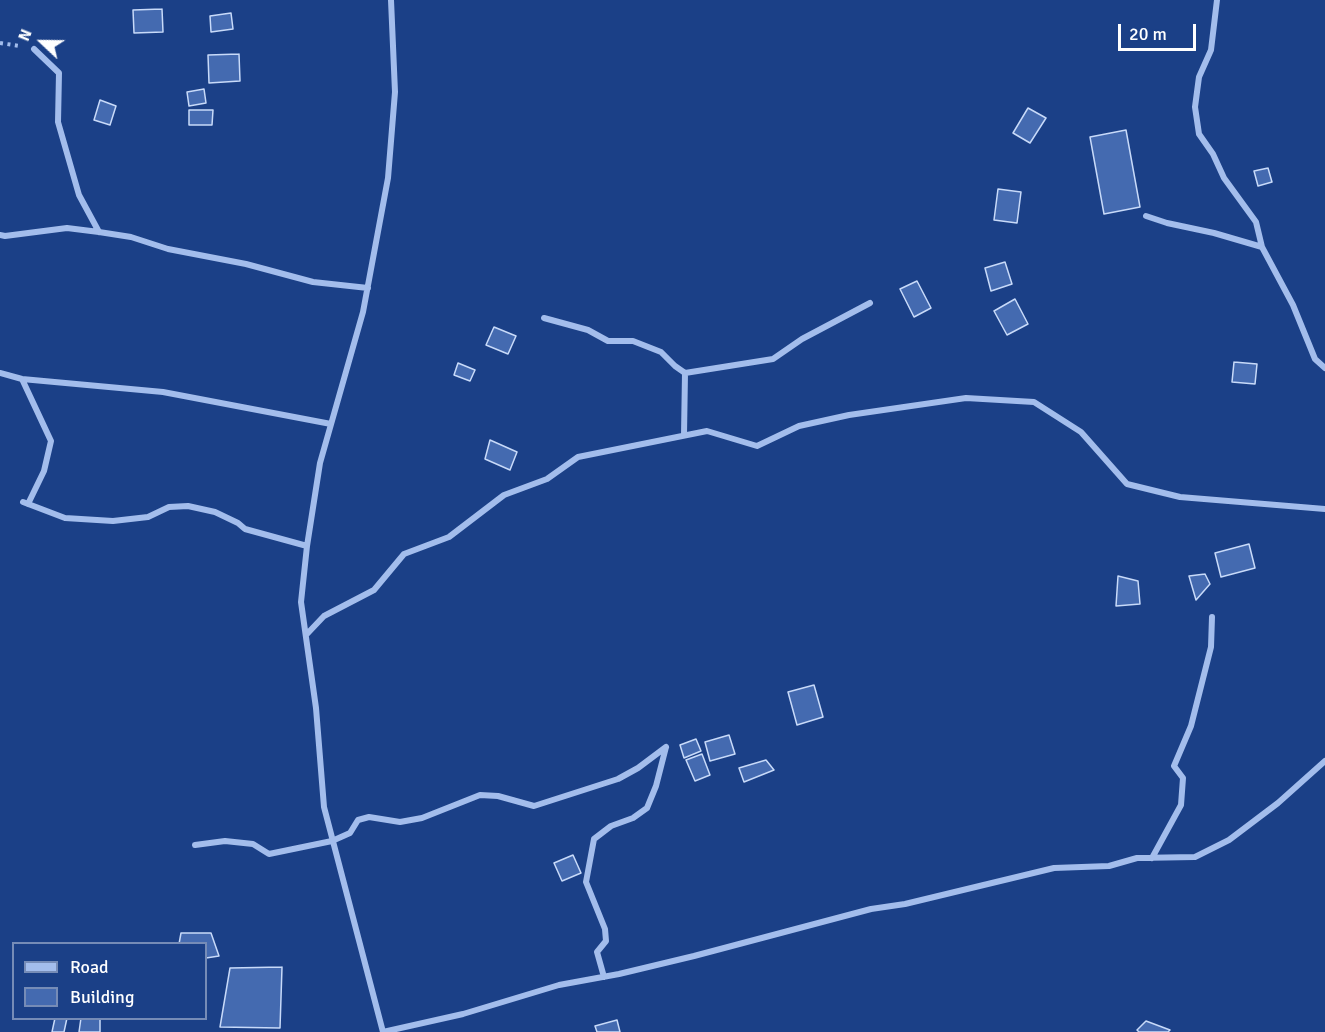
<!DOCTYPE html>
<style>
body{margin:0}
#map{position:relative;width:1325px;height:1032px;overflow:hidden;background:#1b4087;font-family:Signika,sans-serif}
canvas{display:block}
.legend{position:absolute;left:12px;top:942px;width:195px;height:78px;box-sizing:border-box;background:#1b4087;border:2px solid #768cb7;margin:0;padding:8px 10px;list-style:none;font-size:18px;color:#fff}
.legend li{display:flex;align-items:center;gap:12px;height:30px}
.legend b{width:30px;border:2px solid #768cb7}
.north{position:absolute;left:12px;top:12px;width:60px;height:60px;-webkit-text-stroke:4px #1b4087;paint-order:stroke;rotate:292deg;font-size:16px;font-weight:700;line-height:24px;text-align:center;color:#fff}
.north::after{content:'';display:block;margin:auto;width:21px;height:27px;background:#fff;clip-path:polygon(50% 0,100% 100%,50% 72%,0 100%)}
.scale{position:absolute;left:1118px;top:24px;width:78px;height:27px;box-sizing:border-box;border:3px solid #fff;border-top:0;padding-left:8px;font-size:18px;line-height:21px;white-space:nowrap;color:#fff;-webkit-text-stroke:4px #1b4087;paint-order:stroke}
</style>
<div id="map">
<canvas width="1325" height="1032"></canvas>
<ul class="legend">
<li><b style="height:8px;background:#a3bdec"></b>Road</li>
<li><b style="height:16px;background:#446ab0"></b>Building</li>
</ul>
<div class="north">N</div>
<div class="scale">20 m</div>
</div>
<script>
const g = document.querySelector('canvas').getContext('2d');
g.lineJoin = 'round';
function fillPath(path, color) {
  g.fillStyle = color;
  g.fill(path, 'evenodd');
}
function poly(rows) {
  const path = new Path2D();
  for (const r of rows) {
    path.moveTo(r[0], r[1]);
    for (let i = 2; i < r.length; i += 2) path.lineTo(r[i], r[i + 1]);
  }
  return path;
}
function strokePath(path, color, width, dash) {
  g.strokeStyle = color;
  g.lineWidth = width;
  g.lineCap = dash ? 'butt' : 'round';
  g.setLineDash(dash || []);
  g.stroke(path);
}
const building = poly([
 [162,9,163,32,134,33,133,10,162,9],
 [231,13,233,29,211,32,210,16,231,13],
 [239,54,240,81,209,83,208,55,239,54],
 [204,89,206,103,189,106,187,92,204,89],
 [100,100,116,106,110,125,94,120,100,100],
 [1028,108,1046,118,1030,143,1013,133,1028,108],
 [189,110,213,110,212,125,189,125,189,110],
 [1126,130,1140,207,1104,214,1090,137,1126,130],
 [1268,168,1272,182,1258,186,1254,171,1268,168],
 [998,189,1021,192,1017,223,994,220,998,189],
 [1005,262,1012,284,991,291,985,268,1005,262],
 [917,281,931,308,914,317,900,289,917,281],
 [1015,299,1028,324,1007,335,994,311,1015,299],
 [494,327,516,336,508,354,486,345,494,327],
 [1234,362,1257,364,1255,384,1232,382,1234,362],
 [458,363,475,370,470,381,454,375,458,363],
 [490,440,517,452,510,470,485,459,490,440],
 [1249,544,1255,568,1221,577,1215,553,1249,544],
 [1205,574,1210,584,1196,600,1189,576,1205,574],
 [1118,576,1138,581,1140,604,1116,606,1118,576],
 [814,685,823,717,797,725,788,692,814,685],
 [729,735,735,754,710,761,705,742,729,735],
 [696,739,701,751,684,758,680,745,696,739],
 [702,754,710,775,695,781,686,760,702,754],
 [766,760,774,770,744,782,739,768,766,760],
 [573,855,581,873,562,881,554,863,573,855],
 [181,933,211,933,219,956,206,958,206,944,179,944,181,933],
 [282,967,280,1028,220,1027,230,968,282,967],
 [55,1018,67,1018,64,1032,52,1032,55,1018],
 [81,1018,100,1018,100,1032,79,1032,81,1018],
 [617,1020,620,1032,597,1032,595,1026,617,1020],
 [1146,1021,1170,1030,1168,1032,1139,1032,1137,1030,1146,1021]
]);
fillPath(building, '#446ab0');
strokePath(building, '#c8daf9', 1.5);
strokePath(poly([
 [0,43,20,46]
]), '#a3bdec', 4, [3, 4.5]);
strokePath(poly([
 [1217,0,1211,50,1199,77,1195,107,1199,134,1213,154,1224,178,1256,222,1262,247,1293,305,1315,359,1325,368],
 [34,49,59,73,58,122,79,195,99,232],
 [1146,216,1167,223,1214,233,1262,247],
 [0,235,5,236,67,228,99,232,131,237,168,249,246,264,313,282,368,288],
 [544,318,588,330,608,341,633,341,661,352,675,366,685,373,684,435],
 [0,373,22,379,163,392,331,424],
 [685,373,773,359,802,339,870,303],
 [22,379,51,441,44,471,28,504],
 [23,502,65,518,113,521,148,517,169,507,188,506,215,512,238,523,245,529,307,546],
 [306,635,324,616,374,590,404,554,449,537,504,495,547,479,578,457,707,431,757,446,799,426,849,415,966,398,1034,402,1081,432,1127,484,1180,497,1325,509],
 [195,845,225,841,253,844,269,854,332,841,350,833,358,820,369,817,400,822,422,818,480,795,498,796,534,806,618,779,638,768,666,747],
 [1152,858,1181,805,1183,778,1174,766,1191,726,1211,647,1212,617],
 [604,977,597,952,606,941,605,929,586,882,594,839,611,826,633,818,647,808,656,786,666,747],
 [383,1032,324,807,316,708,301,602,307,546,320,463,363,312,388,178,395,92,391,0],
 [383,1032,463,1014,559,985,619,974,694,956,871,909,905,904,1054,868,1109,866,1137,858,1195,857,1229,840,1278,803,1325,761]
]), '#a3bdec', 6);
</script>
